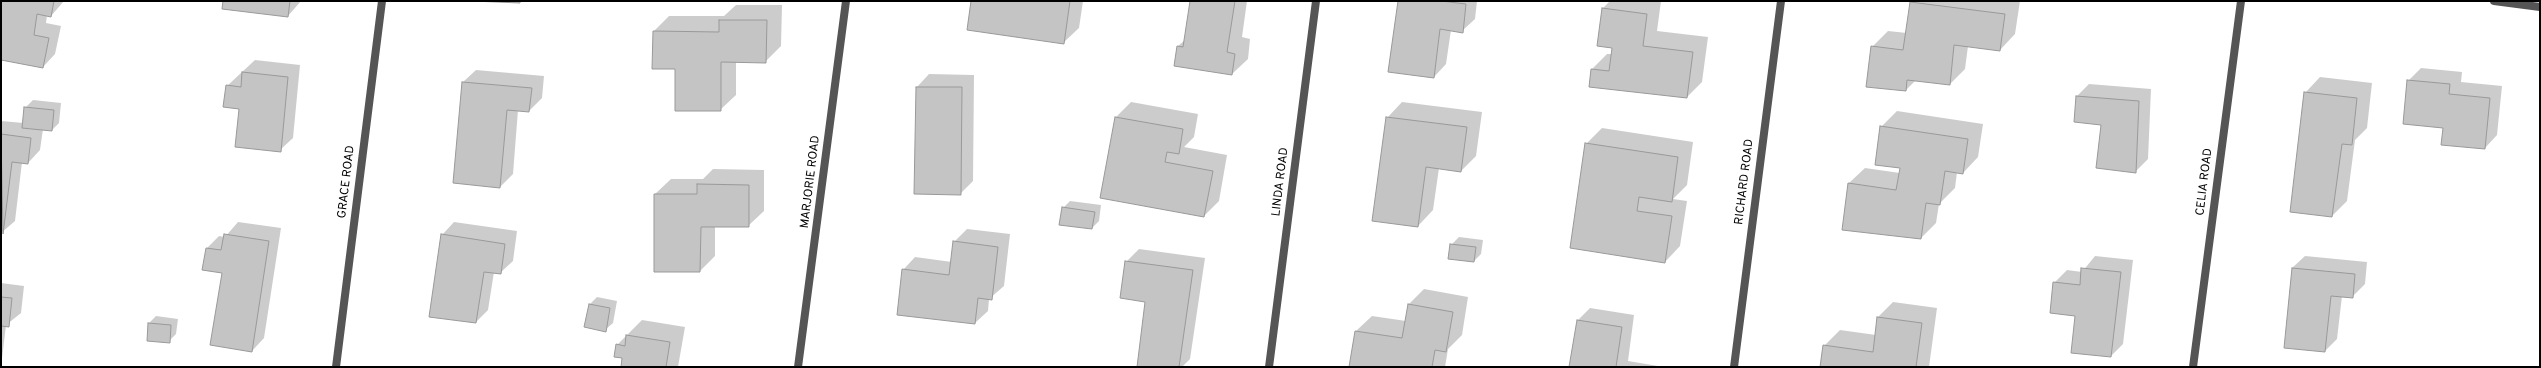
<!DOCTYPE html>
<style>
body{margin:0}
#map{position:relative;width:2541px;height:368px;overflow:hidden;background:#fff;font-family:Overpass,sans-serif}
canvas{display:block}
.frame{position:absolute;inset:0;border:2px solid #000;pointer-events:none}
</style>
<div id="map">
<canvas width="2541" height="368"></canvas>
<div class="frame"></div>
</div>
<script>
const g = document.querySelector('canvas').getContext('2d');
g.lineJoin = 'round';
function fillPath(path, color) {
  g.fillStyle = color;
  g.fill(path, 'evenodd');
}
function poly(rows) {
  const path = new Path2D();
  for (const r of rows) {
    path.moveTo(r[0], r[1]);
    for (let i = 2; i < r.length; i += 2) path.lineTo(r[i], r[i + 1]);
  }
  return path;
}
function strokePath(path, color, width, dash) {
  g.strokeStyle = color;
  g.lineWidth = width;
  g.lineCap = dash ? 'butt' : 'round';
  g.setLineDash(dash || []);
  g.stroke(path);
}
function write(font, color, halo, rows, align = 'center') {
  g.font = font + ' Overpass,sans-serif';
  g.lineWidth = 3;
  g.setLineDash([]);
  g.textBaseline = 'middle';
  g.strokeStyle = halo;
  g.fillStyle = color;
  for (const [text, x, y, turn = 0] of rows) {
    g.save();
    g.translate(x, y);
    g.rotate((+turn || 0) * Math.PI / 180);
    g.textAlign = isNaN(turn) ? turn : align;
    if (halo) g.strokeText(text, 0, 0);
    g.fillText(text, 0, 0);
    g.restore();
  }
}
fillPath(poly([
 [1,1,64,1,51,16,47,15,46,23,61,26,55,54,43,67,1,59],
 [224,1,301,1,288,16],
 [972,1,1083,1,1079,28,1063,43],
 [1191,1,1247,1,1242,37,1250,39,1248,59,1232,74,1178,46,1185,40],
 [1399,1,1477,1,1475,19,1462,31,1451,30,1446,64,1434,77],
 [1610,1,1661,1,1657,31,1708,37,1702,82,1687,97,1591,86,1592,69,1607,54,1612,54,1613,47,1603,8],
 [1912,1,2020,1,2015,34,2000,50,1968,46,1965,69,1950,84,1916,80,1906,90,1872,47,1888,31,1907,33],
 [736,5,782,5,781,46,765,62,736,61,736,95,720,110,676,68,654,31,669,16,724,16],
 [255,60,300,65,293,138,280,150,240,108,227,86],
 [2421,68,2462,72,2461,82,2502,86,2497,135,2485,148,2444,127,2408,81],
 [476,70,544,76,542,98,529,111,518,110,513,174,500,187,463,82],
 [929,74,974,75,973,181,960,194,915,193,917,87],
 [2320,77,2372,83,2367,128,2355,140,2347,201,2332,216,2291,212,2305,93],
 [2089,84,2151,89,2148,159,2135,172,2102,124,2077,96],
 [33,100,61,103,59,123,52,130,43,129,40,150,28,163,22,162,15,221,1,233,1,121,24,123,25,108],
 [1131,102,1198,114,1194,137,1184,147,1227,155,1219,201,1204,216,1116,117],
 [1402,102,1482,112,1476,156,1461,171,1439,168,1433,210,1418,226,1387,118],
 [1897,111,1983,124,1978,157,1963,173,1957,172,1955,188,1939,204,1936,223,1921,238,1843,229,1849,183,1865,168,1900,173,1901,168,1881,127],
 [1602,128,1693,142,1687,185,1673,199,1687,201,1680,246,1665,262,1586,144],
 [713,169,764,170,764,211,748,226,715,226,715,256,700,271,655,194,671,179,703,179],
 [1070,201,1101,205,1099,221,1092,228,1063,208],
 [238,222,281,228,264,338,252,351,223,272,207,248,219,236,225,237],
 [454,222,517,231,513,261,500,273,494,272,488,310,476,322,442,235],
 [967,229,1010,234,1004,286,989,299,988,311,975,323,903,270,915,257,952,262,954,242],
 [1459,237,1483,240,1481,254,1474,261,1451,245],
 [1139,249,1205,258,1190,359,1182,367,1147,367,1146,301,1126,262],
 [2095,256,2133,260,2123,344,2111,356,2076,315,2054,283,2067,270,2082,272],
 [2305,256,2367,262,2365,284,2352,297,2342,296,2337,339,2325,351,2292,268],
 [1,283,24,286,21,313,6,325,1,367],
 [1424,289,1468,297,1462,335,1448,349,1445,367,1351,367,1356,331,1372,316,1406,321,1408,305],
 [597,297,617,301,613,323,605,330,585,326,590,304],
 [1893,302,1937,308,1929,367,1821,367,1824,346,1840,330,1876,335,1878,317],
 [1590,308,1634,315,1628,361,1664,367,1570,367,1578,320],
 [156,316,178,319,176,334,169,341,149,323],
 [642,320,685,327,678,367,622,367,623,357,617,345]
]), '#0003');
const building = poly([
 [1,1,54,1,51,17,37,14,34,35,49,38,43,68,1,60,1,1],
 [223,1,290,1,288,17,222,9,223,1],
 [472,1,520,1,520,3,472,1],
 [971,1,1070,1,1064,44,967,30,971,1],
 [1190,1,1235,1,1227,52,1235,54,1232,75,1174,66,1177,46,1183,47,1190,1],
 [1398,1,1441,1,1466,4,1463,33,1440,29,1434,78,1388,72,1398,1],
 [1910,2,2005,14,2000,51,1954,45,1950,85,1907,80,1906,91,1866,87,1871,46,1903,50,1910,2],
 [1602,8,1647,14,1643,46,1693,52,1687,98,1589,87,1591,69,1609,71,1612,48,1597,46,1602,8],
 [719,20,767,20,766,63,721,62,721,111,675,111,675,69,652,69,653,31,719,32,719,20],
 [242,72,288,77,281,152,235,147,239,109,223,107,226,85,241,87,242,72],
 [2407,80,2450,84,2449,94,2490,98,2485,149,2441,145,2443,128,2403,124,2407,80],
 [462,82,532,88,529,112,507,110,500,188,453,183,462,82],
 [916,87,962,87,961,195,914,194,916,87],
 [2304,92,2357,98,2352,145,2342,144,2332,217,2290,212,2304,92],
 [2076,96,2139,101,2136,173,2096,168,2101,125,2074,122,2076,96],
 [24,107,54,110,52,131,22,128,24,107],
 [1115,117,1183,129,1179,154,1167,152,1165,162,1213,171,1204,217,1100,198,1115,117],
 [1386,117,1467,127,1461,172,1426,167,1418,227,1372,221,1386,117],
 [1880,126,1968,139,1963,174,1945,171,1940,205,1926,203,1921,239,1842,230,1848,183,1896,190,1900,168,1875,165,1880,126],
 [1,134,31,138,28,164,12,162,3,234,1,134],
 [1585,143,1678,157,1672,202,1639,197,1637,211,1672,216,1665,263,1570,248,1585,143],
 [697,184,749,185,749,227,701,227,700,272,654,272,654,194,697,194,697,184],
 [1062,207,1095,212,1092,229,1059,225,1062,207],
 [224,234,269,241,252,352,210,345,222,273,202,270,206,248,221,250,224,234],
 [441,234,505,244,501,274,484,272,476,323,429,317,441,234],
 [953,241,998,247,992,300,978,298,975,324,897,315,902,269,949,275,953,241],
 [1450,244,1476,247,1474,262,1448,259,1450,244],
 [1125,261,1193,270,1179,367,1137,367,1145,302,1120,298,1125,261],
 [2081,268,2121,272,2111,357,2071,353,2075,316,2050,313,2053,282,2080,285,2081,268],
 [2292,268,2355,274,2353,298,2331,296,2325,352,2284,348,2292,268],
 [1,297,12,298,9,327,1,326,1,297],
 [589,304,610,308,606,332,584,327,589,304],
 [1408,304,1453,312,1446,352,1435,350,1432,367,1349,367,1355,331,1402,338,1408,304],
 [1877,317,1922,323,1916,367,1820,367,1823,345,1873,352,1877,317],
 [1577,320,1622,327,1616,367,1569,367,1577,320],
 [148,323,171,325,170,343,147,341,148,323],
 [626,335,670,342,666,367,621,367,622,358,614,357,616,344,625,346,626,335]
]);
fillPath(building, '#c4c4c4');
strokePath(building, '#999', 1);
strokePath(poly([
 [2494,1,2540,7],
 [336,367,382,1],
 [798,367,846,1],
 [1269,367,1316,1],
 [1734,367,1781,1],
 [2193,367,2241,1]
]), '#555', 8);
write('12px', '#000', '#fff', [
 ["GRACE ROAD",347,182,-83],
 ["MARJORIE ROAD",811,182,-83],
 ["LINDA ROAD",1281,182,-83],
 ["RICHARD ROAD",1745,182,-83],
 ["CELIA ROAD",2205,182,-83]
]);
</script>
